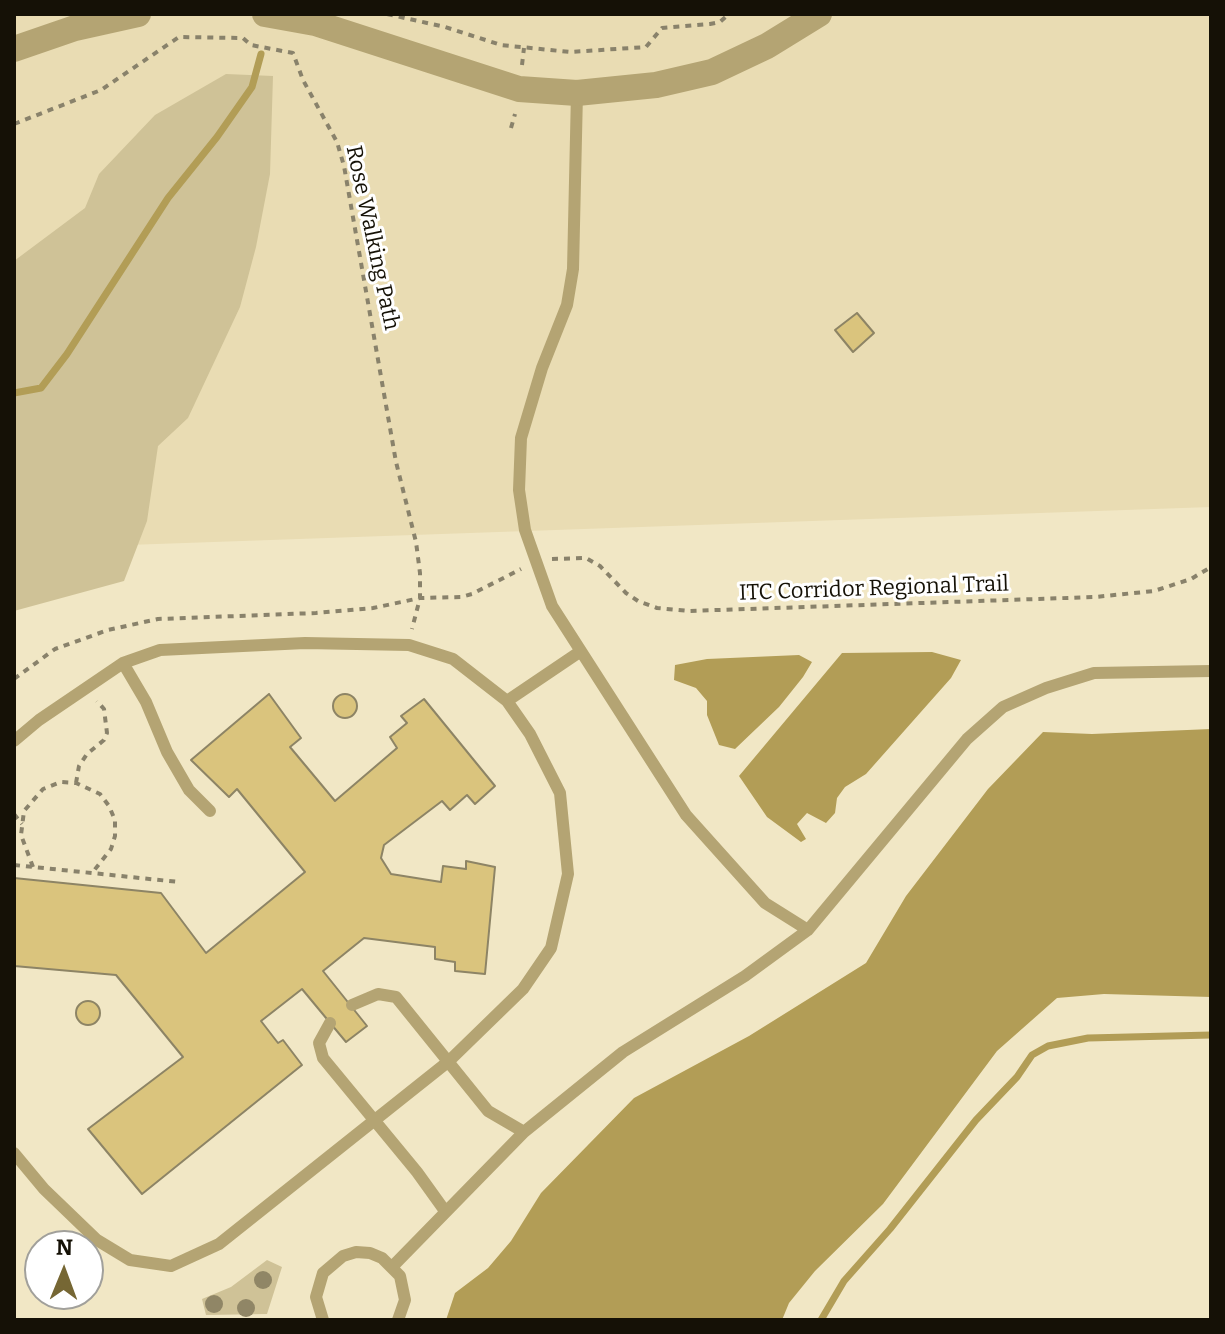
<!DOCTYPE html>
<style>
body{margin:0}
#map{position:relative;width:1225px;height:1334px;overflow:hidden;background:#f1e7c5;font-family:Bitter,serif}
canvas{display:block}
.frame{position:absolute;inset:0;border:16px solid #151106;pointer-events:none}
.north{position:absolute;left:24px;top:1230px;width:80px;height:80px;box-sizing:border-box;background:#fff;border:2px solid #a1a09b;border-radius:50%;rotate:1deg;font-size:22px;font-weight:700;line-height:32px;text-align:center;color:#151106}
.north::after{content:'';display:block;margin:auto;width:28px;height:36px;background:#766734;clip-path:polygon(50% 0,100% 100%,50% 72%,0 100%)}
</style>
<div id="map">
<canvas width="1225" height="1334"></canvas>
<div class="frame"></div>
<div class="north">N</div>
</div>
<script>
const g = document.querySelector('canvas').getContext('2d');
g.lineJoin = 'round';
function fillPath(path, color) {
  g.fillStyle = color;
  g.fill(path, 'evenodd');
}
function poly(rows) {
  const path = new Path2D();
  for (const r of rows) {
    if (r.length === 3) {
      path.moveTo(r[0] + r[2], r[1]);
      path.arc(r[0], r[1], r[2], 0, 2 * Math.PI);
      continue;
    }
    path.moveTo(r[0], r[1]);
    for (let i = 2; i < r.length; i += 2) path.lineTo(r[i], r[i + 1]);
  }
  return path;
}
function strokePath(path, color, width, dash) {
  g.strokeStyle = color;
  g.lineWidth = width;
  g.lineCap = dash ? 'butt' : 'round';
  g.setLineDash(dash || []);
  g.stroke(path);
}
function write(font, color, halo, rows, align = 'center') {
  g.font = font + ' Bitter,serif';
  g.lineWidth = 6;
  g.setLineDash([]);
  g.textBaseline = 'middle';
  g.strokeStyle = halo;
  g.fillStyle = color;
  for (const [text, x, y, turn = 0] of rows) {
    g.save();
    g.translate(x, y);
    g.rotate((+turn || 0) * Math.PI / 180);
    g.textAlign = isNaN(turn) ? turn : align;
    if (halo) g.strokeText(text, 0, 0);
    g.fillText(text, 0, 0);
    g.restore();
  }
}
fillPath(poly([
 [14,14,1211,14,1211,507,14,549]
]), '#e9dcb3');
fillPath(poly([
 [226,74,273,76,270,174,256,247,240,307,188,418,158,446,147,521,124,581,14,611,14,261,85,208,99,174,155,115],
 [267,1260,282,1267,267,1314,206,1315,202,1299,231,1287]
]), '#cfc297');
fillPath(poly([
 [932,652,961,660,951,678,866,774,845,787,837,798,835,813,826,823,807,813,797,824,806,839,801,842,767,817,739,776,842,653],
 [799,655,812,662,803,677,779,707,735,749,719,745,707,715,707,701,696,688,674,680,675,665,707,659],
 [1211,729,1211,997,1104,994,1057,998,997,1051,883,1204,815,1271,789,1303,782,1320,446,1320,455,1293,488,1268,511,1241,541,1193,634,1098,749,1036,866,963,906,896,988,789,1043,732,1092,734]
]), '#b29d56');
strokePath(poly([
 [14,393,41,388,67,354,168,198,217,137,252,87,261,54],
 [821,1320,844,1281,890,1229,976,1120,1017,1077,1032,1055,1048,1046,1088,1038,1211,1035]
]), '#b29d56', 7);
const building = poly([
 [857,313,874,333,853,352,835,330,857,313],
 [269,694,301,738,290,747,335,801,397,748,390,737,407,723,401,716,424,699,495,786,475,804,467,795,450,810,442,801,384,845,381,858,391,874,441,882,443,866,466,869,466,861,495,867,485,974,455,971,455,962,435,959,435,947,364,938,323,971,367,1026,346,1042,302,989,261,1021,278,1043,283,1040,302,1065,142,1194,88,1129,183,1057,116,975,14,966,14,878,161,893,206,953,305,872,237,789,229,797,191,760,269,694],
 [345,706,12],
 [88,1013,12]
]);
fillPath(building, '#dac47d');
strokePath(building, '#8d8465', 2);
strokePath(poly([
 [387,14,445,27,501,45,570,52,646,47,662,28,710,24,720,22,729,14],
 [522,65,524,48],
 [14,124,101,90,179,37,243,38,251,45,293,53,303,80,337,142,344,166,396,462,416,542,420,573,420,598,412,629],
 [511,128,515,114],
 [552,559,586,558,600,566,626,593,638,601,657,608,689,611,1095,597,1154,591,1191,579,1211,567],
 [14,679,55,649,108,630,158,619,316,613,373,608,420,598,461,597,472,594,521,569],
 [76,783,79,766,87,754,104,740,107,733,104,709,97,701],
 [14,814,22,824],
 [14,865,179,882],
 [33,867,21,835,24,811,43,789,61,782,76,783,100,794,109,806,115,820,115,836,111,849,92,873]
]), '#89826b', 4, [6, 6]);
strokePath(poly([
 [577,93,573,269,567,305,542,368,521,438,519,490,525,530,552,606,686,815,765,903,808,930],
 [123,663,146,702,167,752,189,790,210,811],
 [507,701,581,651],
 [14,741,39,720,123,663,160,650,305,643,409,645,453,659,507,701,530,734,560,793,568,874,551,948,523,989,449,1061,219,1244,171,1266,130,1260,97,1240,44,1189,14,1153],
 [352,1005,378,994,396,997,488,1111,524,1132],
 [330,1023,319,1043,323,1058,417,1172,445,1211],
 [393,1266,524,1132,623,1052,745,976,808,930,967,739,1003,707,1046,688,1094,673,1211,671],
 [323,1320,316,1297,323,1273,343,1256,356,1252,370,1253,382,1258,400,1276,405,1300,398,1320]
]), '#b4a473', 12);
strokePath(poly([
 [265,14,315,23,519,89,577,93,656,85,712,72,767,46,819,14],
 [14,49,75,28,138,14]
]), '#b4a473', 26);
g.fillStyle = '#908666';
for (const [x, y] of [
 [263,1280],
 [214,1304],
 [246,1308]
]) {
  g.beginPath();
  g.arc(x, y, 9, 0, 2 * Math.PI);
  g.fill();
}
write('22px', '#151106', '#fff', [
 ["Rose Walking Path",372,238,78],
 ["ITC Corridor Regional Trail",874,589,-2]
]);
</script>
